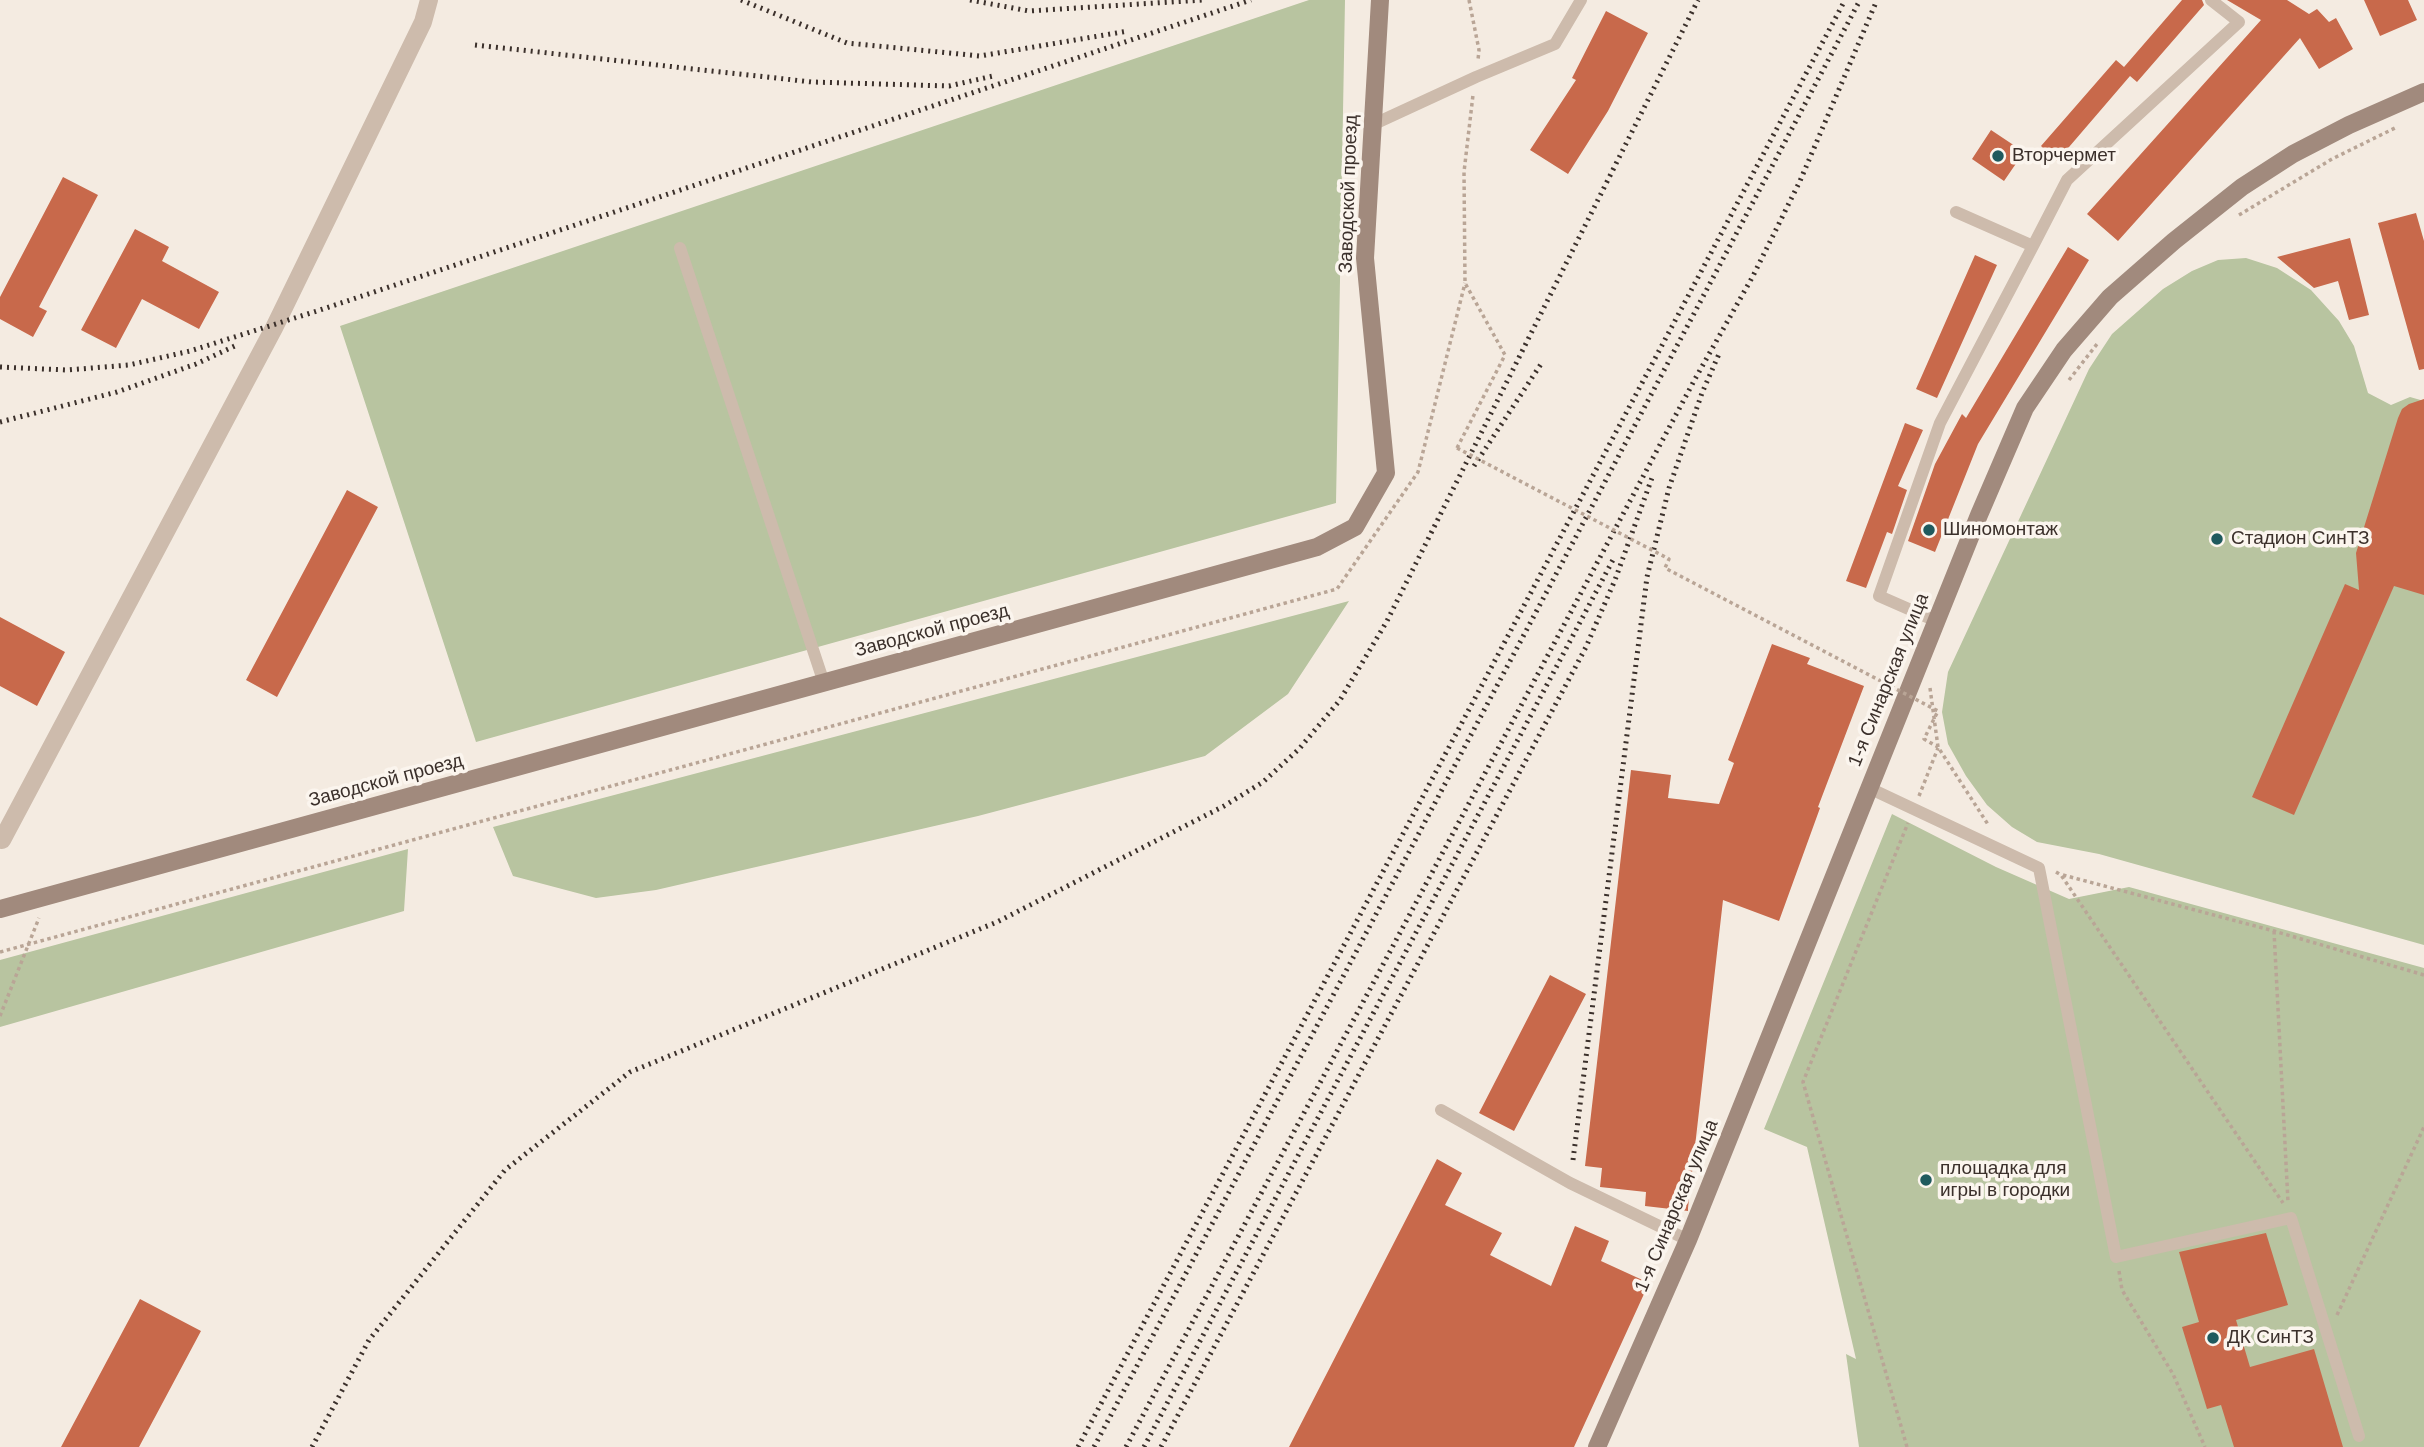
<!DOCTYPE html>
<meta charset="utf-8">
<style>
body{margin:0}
canvas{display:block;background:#f4ebe1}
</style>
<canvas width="2424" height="1447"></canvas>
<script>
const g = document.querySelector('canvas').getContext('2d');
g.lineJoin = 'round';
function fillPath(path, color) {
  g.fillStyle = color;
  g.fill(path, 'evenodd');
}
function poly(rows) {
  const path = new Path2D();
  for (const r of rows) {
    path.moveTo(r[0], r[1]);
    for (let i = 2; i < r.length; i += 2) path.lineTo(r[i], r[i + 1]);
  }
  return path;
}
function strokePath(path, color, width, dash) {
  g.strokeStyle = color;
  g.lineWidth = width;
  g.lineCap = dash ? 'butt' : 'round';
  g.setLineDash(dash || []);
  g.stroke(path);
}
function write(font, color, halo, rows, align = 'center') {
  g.font = font + ' Arial,sans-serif';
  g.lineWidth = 7;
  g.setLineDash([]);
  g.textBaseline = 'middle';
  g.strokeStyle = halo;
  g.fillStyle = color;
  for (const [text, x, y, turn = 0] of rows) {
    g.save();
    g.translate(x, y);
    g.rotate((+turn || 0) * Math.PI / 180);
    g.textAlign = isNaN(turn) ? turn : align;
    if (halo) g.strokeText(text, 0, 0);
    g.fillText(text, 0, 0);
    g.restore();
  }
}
fillPath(poly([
 [1309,0,1345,0,1336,503,476,742,340,326],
 [2246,258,2277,268,2311,290,2339,321,2354,346,2368,393,2391,405,2410,397,2424,401,2424,945,2099,854,2037,842,2012,827,1987,805,1966,776,1948,744,1942,712,1948,672,2089,369,2112,334,2163,289,2192,271,2218,260],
 [1349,601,1288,694,1205,756,978,816,656,890,596,898,513,876,493,827],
 [1892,814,1996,867,2069,899,2129,887,2424,968,2424,1447,1859,1447,1846,1354,1856,1359,1807,1147,1764,1129],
 [408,849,404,911,0,1027,0,960]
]), '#b8c4a0');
fillPath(poly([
 [2182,0,2202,0,2204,5,2137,82,2130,76,2057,161,2041,146,2116,60,2124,67],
 [2227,0,2287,0,2309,14,2317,9,2329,22,2336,18,2353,49,2319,69,2300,38,2118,241,2087,214,2261,20],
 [2364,0,2408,0,2417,20,2380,36],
 [1606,11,1648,33,1608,111,1568,174,1530,150,1576,80,1572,78],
 [1991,130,2024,152,2004,181,1972,159],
 [63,177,98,195,39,307,47,311,33,337,0,319,0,297],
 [2416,213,2424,241,2424,369,2419,370,2378,223],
 [135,229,169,247,162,261,219,292,199,329,142,299,116,348,81,330],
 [2350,238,2369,315,2349,320,2338,281,2314,288,2277,257],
 [2068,247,2089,260,1978,444,1935,552,1908,541,1935,464,1962,414,1966,418],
 [1975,255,1997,265,1937,398,1916,389],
 [2424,399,2424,595,2394,586,2294,815,2252,797,2345,584,2359,590,2356,553,2398,418,2402,409,2409,404],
 [1905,423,1923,430,1898,486,1907,490,1892,534,1887,532,1866,588,1846,581],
 [347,490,378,507,277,697,246,680],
 [0,617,65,652,37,706,0,686],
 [1772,644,1810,658,1807,664,1864,686,1818,807,1820,808,1779,921,1723,900,1688,1208,1688,1211,1645,1206,1646,1192,1600,1187,1602,1168,1585,1166,1631,770,1671,775,1668,798,1719,804,1734,763,1728,760],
 [1550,975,1586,994,1514,1131,1479,1113],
 [1437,1159,1462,1173,1445,1205,1502,1233,1490,1255,1551,1286,1575,1226,1609,1241,1601,1261,1649,1283,1574,1447,1289,1447],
 [2266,1233,2288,1305,2236,1320,2250,1367,2314,1349,2343,1447,2234,1447,2221,1405,2207,1409,2182,1327,2199,1322,2179,1252],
 [140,1299,201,1331,139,1447,61,1447]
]), '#c8694b');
strokePath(poly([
 [1469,0,1479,50,1478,60],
 [2239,215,2332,159,2397,127],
 [2069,380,2097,344],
 [1457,448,1505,355,1465,283,1464,172,1473,95],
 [1930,688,1938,747,1989,826],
 [1919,796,1938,748],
 [2056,872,2061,875,2283,1203],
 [2063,875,2274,931,2424,975],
 [2274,931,2288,1202],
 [0,952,1337,589,1418,472,1465,283],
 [0,1016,39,918],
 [2119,1271,2122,1290,2173,1374,2205,1447],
 [2337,1315,2424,1127],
 [1907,1447,1803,1082,1908,823]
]), '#b9a596', 3.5, [3.5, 3.5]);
strokePath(poly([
 [1372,125,1476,77,1555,44,1581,0],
 [2033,246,2067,180,2239,22,2211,0],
 [680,248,824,683],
 [1936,621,1879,596,1940,423,2033,246,1956,212],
 [1869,788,2039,868,2116,1257,2291,1218,2359,1436],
 [1441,1110,1570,1183,1688,1240]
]), '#cdbbac', 12);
strokePath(poly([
 [2,840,274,328,423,22,429,0]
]), '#cdbbac', 18);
strokePath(poly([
 [0,909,1317,547,1355,527,1386,473,1365,258,1380,0],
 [1597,1447,1688,1240,1979,515,2025,408,2064,350,2110,297,2174,241,2242,187,2293,154,2349,125,2424,92]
]), '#a18a7d', 18);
strokePath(poly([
 [741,0,847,43,980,56,1128,31],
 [970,0,1029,11,1203,0],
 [475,45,812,82,949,86,993,76],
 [0,367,67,370,129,365,190,351,317,311,1251,0],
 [0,422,117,392,196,364,239,344],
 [1474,466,1543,361],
 [1573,1160,1647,577,1669,488,1702,393,1719,354],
 [312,1447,369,1340,505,1170,630,1072,997,922,1224,806,1263,782,1299,749,1340,700,1387,621,1698,0],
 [1078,1447,1845,0],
 [1094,1447,1860,0],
 [1126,1447,1695,379,1753,276,1800,181,1877,0],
 [1144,1447,1615,556],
 [1161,1447,1586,647,1615,580,1653,475]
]), '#3b302b', 5, [2, 5]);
strokePath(poly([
 [1457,448,1669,559,1665,568,1938,711,1924,739,1938,747]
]), '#b9a596', 3.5, [3.5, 3.5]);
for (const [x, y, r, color] of [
 [1998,156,7,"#1f5a5e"],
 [1929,530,7,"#1f5a5e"],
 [2217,539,7,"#1f5a5e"],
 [1926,1180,7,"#1f5a5e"],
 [2213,1338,7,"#1f5a5e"]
]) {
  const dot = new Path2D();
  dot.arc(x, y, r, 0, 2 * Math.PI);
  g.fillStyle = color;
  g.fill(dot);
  strokePath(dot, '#fbf5ee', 2.5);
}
write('19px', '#3b302b', '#fbf5ee', [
 ["Вторчермет",2012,156],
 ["Шиномонтаж",1943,530],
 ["Стадион СинТЗ",2231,539],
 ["площадка для",1940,1169],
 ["игры в городки",1940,1191],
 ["ДК СинТЗ",2227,1338]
], 'left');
write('19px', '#3b302b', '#fbf5ee', [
 ["Заводской проезд",1349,194,-88],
 ["Заводской проезд",932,631,-15],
 ["1-я Синарская улица",1889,680,-68],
 ["Заводской проезд",386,781,-15],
 ["1-я Синарская улица",1677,1206,-67]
]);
</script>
